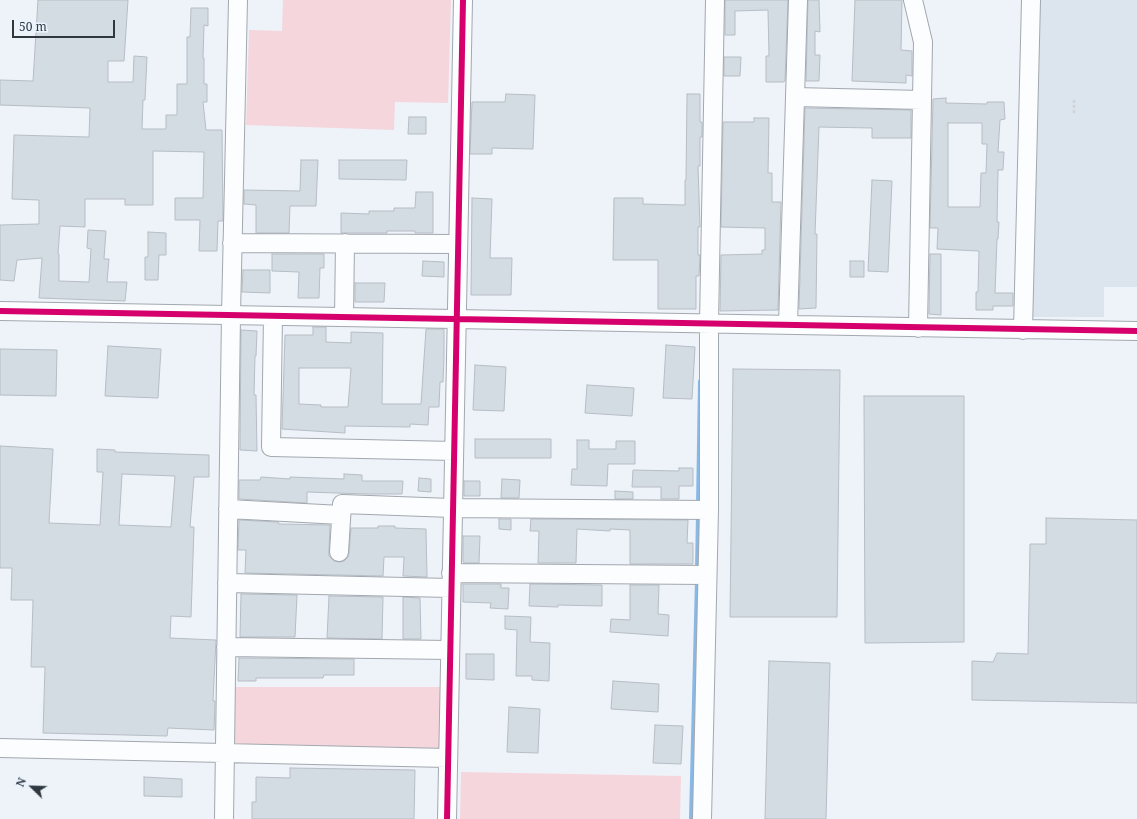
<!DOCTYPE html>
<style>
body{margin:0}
#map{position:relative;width:1137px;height:819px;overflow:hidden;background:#eef3f9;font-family:"Noto Serif",serif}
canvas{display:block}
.north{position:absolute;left:12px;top:767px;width:40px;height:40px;-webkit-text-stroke:3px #eaf3fd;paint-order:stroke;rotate:293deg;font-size:11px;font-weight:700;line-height:16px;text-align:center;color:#2f3841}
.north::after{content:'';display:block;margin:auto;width:14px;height:18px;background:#2f3841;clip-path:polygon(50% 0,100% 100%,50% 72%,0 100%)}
.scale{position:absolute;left:12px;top:20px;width:103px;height:18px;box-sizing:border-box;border:2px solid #2f3841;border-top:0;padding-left:5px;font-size:12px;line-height:14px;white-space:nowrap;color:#2f3841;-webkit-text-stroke:3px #eaf3fd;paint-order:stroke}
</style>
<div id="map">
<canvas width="1137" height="819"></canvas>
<div class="north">N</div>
<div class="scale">50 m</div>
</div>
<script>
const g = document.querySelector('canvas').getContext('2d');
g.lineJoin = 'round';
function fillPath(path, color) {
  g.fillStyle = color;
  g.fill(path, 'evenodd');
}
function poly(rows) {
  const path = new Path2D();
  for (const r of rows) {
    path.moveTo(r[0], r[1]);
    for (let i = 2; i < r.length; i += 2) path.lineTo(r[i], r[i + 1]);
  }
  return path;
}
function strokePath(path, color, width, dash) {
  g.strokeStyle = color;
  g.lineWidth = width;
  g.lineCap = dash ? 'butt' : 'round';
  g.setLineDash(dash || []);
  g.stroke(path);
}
fillPath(poly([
 [1036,0,1137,0,1137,287,1104,287,1104,317,1030,317]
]), '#dce5ee');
fillPath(poly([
 [283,0,451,0,448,103,395,102,394,130,246,125,249,30,282,31],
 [226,687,449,687,440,749,225,747],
 [461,772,681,776,680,819,460,819]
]), '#f5d6dc');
strokePath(poly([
 [698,505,700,381],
 [697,571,698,513],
 [691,819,697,579]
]), '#88b8e5', 4);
const building = poly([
 [38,0,128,0,124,61,108,61,108,82,133,82,134,56,147,57,145,100,143,100,142,129,166,129,166,115,177,115,177,84,187,84,187,37,190,37,191,8,208,8,208,26,204,25,203,58,204,58,204,84,207,84,207,102,203,102,206,130,222,130,223,221,218,221,217,251,199,251,200,220,175,220,175,198,203,198,204,152,153,151,153,205,125,205,125,199,85,199,85,227,60,226,58,254,59,254,59,281,89,282,91,249,87,248,88,230,106,231,104,259,109,259,107,282,127,282,125,301,39,298,42,258,17,260,14,281,0,280,0,225,39,224,39,200,12,199,14,135,89,137,90,108,0,105,0,80,33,81,38,0],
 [725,0,788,0,785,81,784,81,784,82,766,82,766,56,769,56,768,10,735,11,735,35,725,35,725,0],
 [808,0,819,0,820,32,815,31,815,55,820,55,819,81,806,81,808,0],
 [855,0,902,0,901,50,912,51,912,76,906,75,906,83,852,81,855,0],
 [724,57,741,57,740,76,724,76,724,57],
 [506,94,535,95,533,149,492,148,492,154,470,154,472,102,505,102,506,94],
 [687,94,700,94,700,122,702,122,702,137,700,137,700,166,698,166,700,227,698,227,698,255,700,255,699,276,696,276,696,309,658,309,658,260,613,260,614,198,643,198,643,204,685,205,685,180,686,180,687,94],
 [946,98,946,103,987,104,987,102,1004,102,1005,119,1000,120,998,152,1004,152,1003,170,998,170,997,222,999,222,998,239,997,239,995,293,1013,293,1013,306,993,306,993,310,976,310,976,292,978,292,979,251,937,249,938,228,930,228,933,99,946,98],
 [948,123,982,123,982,144,987,144,986,173,981,173,980,207,948,207,948,123],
 [805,108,911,110,911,138,872,138,872,128,819,127,815,234,817,234,816,308,799,309,805,108],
 [409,117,426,117,426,134,408,134,409,117],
 [754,118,769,118,768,173,772,173,772,202,781,202,778,310,720,311,721,255,762,254,762,250,765,250,765,228,721,227,723,122,754,122,754,118],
 [301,160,318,160,316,206,290,206,289,233,256,233,256,205,244,204,244,190,300,191,301,160],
 [339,160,407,160,406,180,339,179,339,160],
 [872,180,892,181,888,272,868,271,872,180],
 [416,192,433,192,433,233,415,233,415,231,387,231,387,233,341,233,341,213,369,214,369,211,394,211,394,208,415,208,416,192],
 [472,198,492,199,490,258,512,258,511,295,471,295,472,198],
 [148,232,166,233,166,255,159,255,158,280,145,280,145,257,148,257,148,232],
 [272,254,324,254,324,268,320,268,319,298,298,298,299,272,272,271,272,254],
 [930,254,941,254,941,315,929,314,930,254],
 [423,261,444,262,444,277,422,276,423,261],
 [850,261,864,261,864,277,850,277,850,261],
 [243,270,270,270,270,293,242,292,243,270],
 [355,283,385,283,384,302,355,302,355,283],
 [313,327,326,327,326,342,351,343,351,332,383,333,382,404,421,404,426,329,444,329,444,357,443,382,440,382,439,407,429,407,428,425,410,424,410,427,345,426,345,433,282,429,285,335,313,335,313,327],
 [299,368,351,368,348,407,321,407,321,405,299,404,299,368],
 [241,330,257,331,256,356,255,356,254,395,256,395,257,451,240,450,241,330],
 [666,345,695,347,692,399,663,398,666,345],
 [108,346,161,349,158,398,105,396,108,346],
 [0,349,57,350,56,396,0,395,0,349],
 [475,365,506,367,504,411,473,410,475,365],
 [733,369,840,370,837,617,730,617,733,369],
 [587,385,634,388,632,416,585,413,587,385],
 [864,396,964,396,964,642,865,643,864,396],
 [475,439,551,439,551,458,475,458,475,439],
 [577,440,589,440,589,449,616,449,616,441,635,441,635,464,608,464,607,486,571,485,572,469,577,469,577,440],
 [0,446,53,449,49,523,100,525,103,472,97,472,97,449,115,450,115,452,209,455,209,477,194,477,190,527,194,527,191,617,171,616,170,638,216,640,213,701,215,701,214,730,168,728,167,736,43,733,45,667,31,667,33,600,11,600,12,568,0,568,0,446],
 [122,474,175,476,171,527,119,525,122,474],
 [679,468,693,468,693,486,679,486,679,499,661,499,661,487,632,487,633,470,679,471,679,468],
 [344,474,362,475,362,481,403,481,402,494,365,494,307,492,307,503,239,499,239,480,260,480,261,477,290,479,290,477,344,479,344,474],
 [419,478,431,479,431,492,418,491,419,478],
 [502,479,520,480,519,498,501,498,502,479],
 [464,481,480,481,480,496,464,496,464,481],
 [615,491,633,492,633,499,615,499,615,491],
 [1046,518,1137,520,1137,703,972,700,972,661,993,662,997,653,1028,654,1030,544,1046,544,1046,518],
 [499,519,511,519,511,530,499,529,499,519],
 [531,519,688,520,687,543,693,543,693,564,630,564,630,530,610,529,610,531,577,529,576,563,538,563,539,531,530,531,531,519],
 [239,520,278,522,279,524,330,525,329,551,329,556,334,561,339,562,344,561,348,557,349,553,351,528,378,528,378,526,395,526,395,528,426,529,427,577,403,576,404,557,384,557,383,576,245,573,246,550,238,550,239,520],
 [463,536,480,536,479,563,464,563,463,561,463,536],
 [463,584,501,584,501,588,509,588,508,609,490,608,491,603,463,602,463,584],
 [530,584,602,585,602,606,558,605,558,607,529,606,530,584],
 [630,585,659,585,658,614,669,615,668,636,610,632,611,619,630,620,630,585],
 [241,594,297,595,295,637,240,637,241,594],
 [329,596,383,597,382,639,327,638,329,596],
 [403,597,420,598,421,639,403,639,403,597],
 [505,616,531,617,530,642,550,643,549,681,532,680,532,676,516,676,517,630,505,629,505,616],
 [466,654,494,654,494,680,466,679,466,654],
 [239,658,354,659,354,675,324,675,323,678,256,678,256,681,238,681,239,658],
 [769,661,830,663,826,819,765,819,769,661],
 [613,681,659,684,658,712,611,709,613,681],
 [509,707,540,709,538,753,507,752,509,707],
 [655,725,683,726,681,764,653,763,655,725],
 [290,768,415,770,414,819,252,819,252,802,256,802,256,777,290,778,290,768],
 [144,777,182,779,182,797,144,796,144,777]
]);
fillPath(building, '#d4dce3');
strokePath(building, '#b6bdc4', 1);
const minor = poly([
 [913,0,923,42,918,328],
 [795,97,922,100],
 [232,243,458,244],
 [0,311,1137,331],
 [273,316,271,447,454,451],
 [344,317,345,243],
 [788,325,798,0],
 [1023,330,1031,0],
 [228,509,341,515],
 [339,552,342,504,452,508,709,510],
 [451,573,707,575],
 [227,583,451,588],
 [226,647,450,650],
 [0,748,447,758],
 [224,819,231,315,238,0],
 [447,819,463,0],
 [702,819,709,510,709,323,715,0]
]);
strokePath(minor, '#a2a8af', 20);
strokePath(poly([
 [1074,113,1074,100]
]), '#d1d4d6', 2.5, [3, 2]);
strokePath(minor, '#fcfdfe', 18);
strokePath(poly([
 [0,311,1137,331],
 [447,819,463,0]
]), '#d6006c', 6);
</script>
